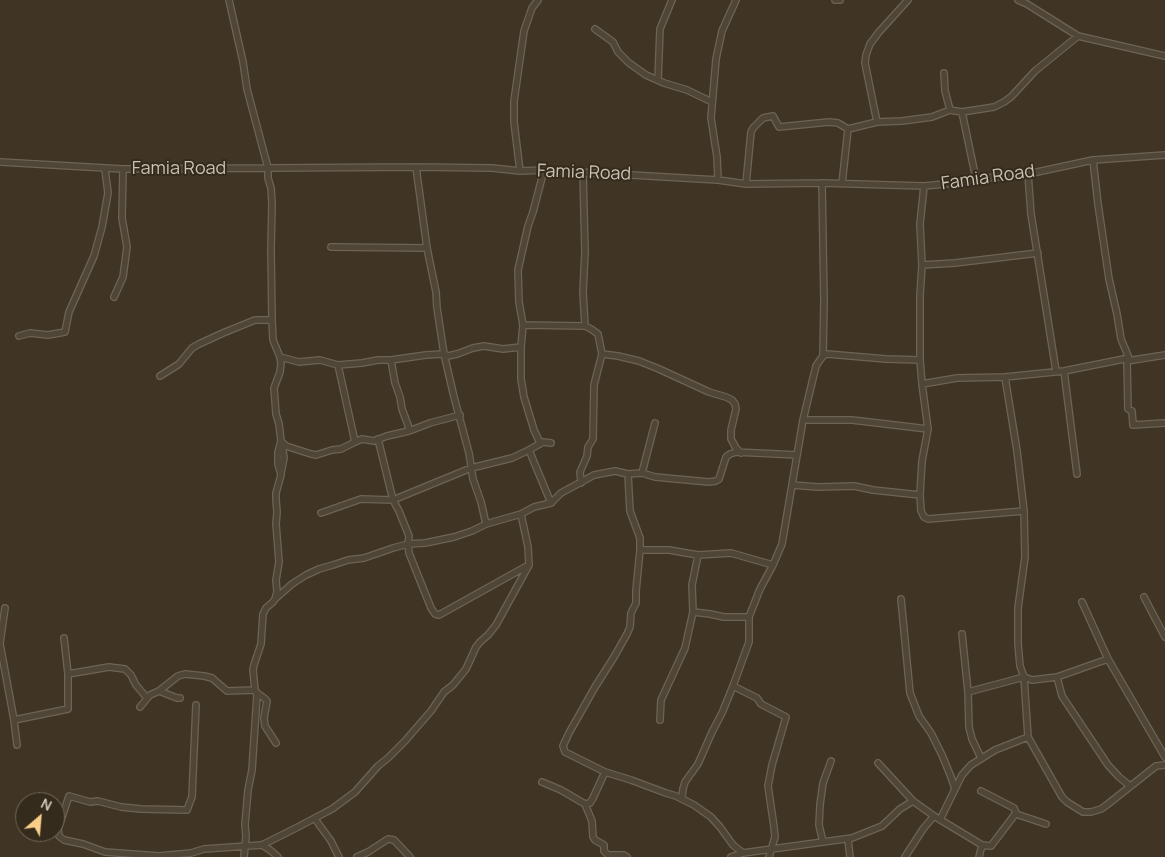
<!DOCTYPE html>
<style>
body{margin:0}
#map{position:relative;width:1165px;height:857px;overflow:hidden;background:#403424;font-family:Manrope,sans-serif}
canvas{display:block}
.north{position:absolute;left:15px;top:792px;width:50px;height:50px;box-sizing:border-box;background:#352b1d;border:1px solid #71675a;border-radius:50%;rotate:27deg;font-size:14px;font-weight:700;line-height:20px;text-align:center;color:#cac2b5}
.north::after{content:'';display:block;margin:auto;width:18px;height:22px;background:#face8a;clip-path:polygon(50% 0,100% 100%,50% 72%,0 100%)}
</style>
<div id="map">
<canvas width="1165" height="857"></canvas>
<div class="north">N</div>
</div>
<script>
const g = document.querySelector('canvas').getContext('2d');
g.lineJoin = 'round';
function poly(rows) {
  const path = new Path2D();
  for (const r of rows) {
    path.moveTo(r[0], r[1]);
    for (let i = 2; i < r.length; i += 2) path.lineTo(r[i], r[i + 1]);
  }
  return path;
}
function strokePath(path, color, width, dash) {
  g.strokeStyle = color;
  g.lineWidth = width;
  g.lineCap = dash ? 'butt' : 'round';
  g.setLineDash(dash || []);
  g.stroke(path);
}
function write(font, color, halo, rows, align = 'center') {
  g.font = font + ' Manrope,sans-serif';
  g.lineWidth = 4;
  g.setLineDash([]);
  g.textBaseline = 'middle';
  g.strokeStyle = halo;
  g.fillStyle = color;
  for (const [text, x, y, turn = 0] of rows) {
    g.save();
    g.translate(x, y);
    g.rotate((+turn || 0) * Math.PI / 180);
    g.textAlign = isNaN(turn) ? turn : align;
    if (halo) g.strokeText(text, 0, 0);
    g.fillText(text, 0, 0);
    g.restore();
  }
}
const street = poly([
 [229,0,243,62,247,89,268,168,268,178,271,188,272,204,271,249,272,320,273,340,280,357,281,363,280,372,274,388,276,414,279,424,281,441,278,452,278,464,281,475,276,493,276,500,277,512,276,524,279,562,276,580,277,592,275,599,273,602,266,608,263,614,261,644,254,665,253,670,255,690,257,695,252,770,248,790,245,825,246,837,244,857],
 [835,0,840,0],
 [1018,0,1027,4,1078,36,1165,56],
 [595,29,613,42,618,52,629,63,646,75,664,83,687,90,712,102],
 [944,73,945,91,950,110],
 [658,80,660,29,672,0],
 [962,112,976,179],
 [877,122,865,63,866,55,870,44,879,32,908,0],
 [1093,160,1098,204,1109,279,1117,314,1121,339,1129,358],
 [0,162,123,169,416,167,492,168,520,171,544,170,718,180,746,184,822,183,924,186,956,183,976,179,1028,174,1093,160,1165,155],
 [416,167,427,248,436,292,437,308,444,354,454,397,469,453,473,479,481,502,486,524],
 [520,171,514,122,514,101,524,31,532,8,538,0],
 [583,173,585,252,583,292,585,326],
 [1028,174,1031,214,1056,371],
 [718,180,717,157,711,118,716,59,722,31,736,0],
 [822,183,824,301,823,356],
 [746,184,751,132,753,128,763,118,773,116,779,127,829,122,838,123,848,129,877,122,902,121,932,117,950,110,962,112,994,107,1004,102,1011,97,1035,71,1078,36],
 [842,184,848,129],
 [924,186,920,224,922,265,920,296,920,360,922,384,928,429,922,461,920,495,921,511,924,517,928,519,1024,511],
 [331,247,427,248],
 [922,265,955,263,1038,253],
 [114,297,123,277,127,247,122,218,123,169],
 [523,325,585,326,591,329,598,334,602,354,594,385,593,439,588,447,587,456,580,472,581,483],
 [19,336,30,333,48,335,65,332,69,312,94,256,102,227,108,193,105,169],
 [602,354,618,356,639,361,659,369,709,392,726,397,732,400,735,404,736,409,731,430,731,439,736,448,741,453],
 [280,357,299,362,320,360,338,365,362,363,378,360,391,360,426,355,444,354,448,356,457,354,473,348,484,346,503,349,521,347],
 [391,360,395,383,400,397,402,409,408,425,409,431],
 [1127,361,1128,409,1132,411,1133,425,1165,423],
 [338,365,355,442],
 [1064,371,1077,474],
 [160,376,179,364,192,348,199,344,223,333,255,320,272,320],
 [1005,377,1017,451,1024,511,1025,557,1018,608,1018,643,1020,666,1024,677,1028,737,1062,797,1067,802,1083,812,1091,812,1101,809,1108,804,1156,766,1165,765],
 [922,384,957,378,1005,377,1064,371,1129,358,1127,361,1165,355],
 [803,420,852,420,928,429],
 [378,439,393,500,399,511,409,536,408,544,409,553,431,608,435,614,439,615,527,566],
 [281,441,286,446,311,454,316,455,332,450,341,449,355,442,362,439,374,441,387,436,409,431,430,423,460,415],
 [540,443,534,430,524,397,521,379,521,347,523,325,519,302,518,270,528,226,533,212,544,170],
 [529,450,551,503],
 [281,473,284,458,282,443],
 [642,473,655,423],
 [628,474,630,511,640,538,640,550,636,591,636,603,631,613,630,627,627,634,614,657,595,687,569,733,563,746,565,752,605,772,631,780,666,793,676,796,694,805,711,817,720,827,733,845,743,853],
 [792,485,818,487,854,486,873,490,920,495],
 [321,513,361,499,393,500,471,468,512,458,529,450,543,442,551,443],
 [640,550,669,550,698,555,731,553,773,565],
 [698,555,692,585,693,612,710,614,724,617,749,617],
 [1144,597,1165,637],
 [275,599,292,584,306,575,319,569,333,565,348,560,364,558,393,548,408,544,425,543,454,537,472,531,486,524,521,514,534,507,551,503,561,493,594,475,615,471,628,474,642,473,655,477,709,482,716,481,719,479,726,457,730,454,736,452,797,455],
 [901,599,910,693,919,716,931,733,942,755,951,777,955,789],
 [1082,602,1108,659,1165,757],
 [962,634,968,692,969,727,972,739,981,758],
 [0,643,5,608],
 [0,644,14,720,17,745],
 [68,674,109,667,125,669,131,675,136,685,147,698],
 [1057,677,1062,696,1108,765,1119,777,1130,786],
 [733,686,757,698,761,704,786,717,772,765,768,786,774,827,775,837,769,857],
 [159,691,177,698,180,698],
 [968,692,1024,677,1032,680,1057,677,1108,659],
 [196,705,192,797,187,810,141,809,121,807,98,801,90,802,69,796,58,829,59,836,64,840,83,844,105,852,159,856,191,853,204,849,262,845,296,828,332,809,355,792,378,766,388,758,405,741,431,711,444,692,453,685,466,669,476,647,480,642,488,635,496,625,529,565,528,547,521,514],
 [140,707,150,695,159,691,178,676,185,674,204,676,212,678,227,691,255,690,257,693,264,698,267,701,264,718,265,726,276,743],
 [14,720,68,709,68,674,64,638],
 [660,720,661,700,685,648,693,612],
 [878,763,913,801,934,816,982,845,991,846,1016,813,1014,808,981,791],
 [542,782,561,790,585,804,592,821,593,837,595,840,604,845,604,851,608,855,624,855,627,857],
 [682,798,683,789,685,782,698,764,712,732,722,713,733,686,749,642,749,617,760,589,773,565,782,544,803,420,816,366,820,360,823,356,827,354,886,359,920,360],
 [585,804,590,803,593,798,605,772],
 [1016,814,1046,824],
 [315,819,331,841,339,857],
 [940,820,955,789,962,775,971,765,995,750,1028,737],
 [848,839,850,857],
 [823,842,819,825,820,805,823,783,831,761],
 [262,845,270,850,278,857],
 [357,857,368,852,388,839,394,840,410,857],
 [731,857,743,853,852,838,882,826,900,809,913,801],
 [905,857,923,829,934,816],
 [979,857,982,845]
]);
strokePath(street, '#6d6456', 8);
strokePath(street, '#4f4638', 5.5);
write('18px', '#cac2b5', '#352b1d', [
 ["Famia Road",179,169],
 ["Famia Road",584,173,2],
 ["Famia Road",988,178,-8]
]);
</script>
